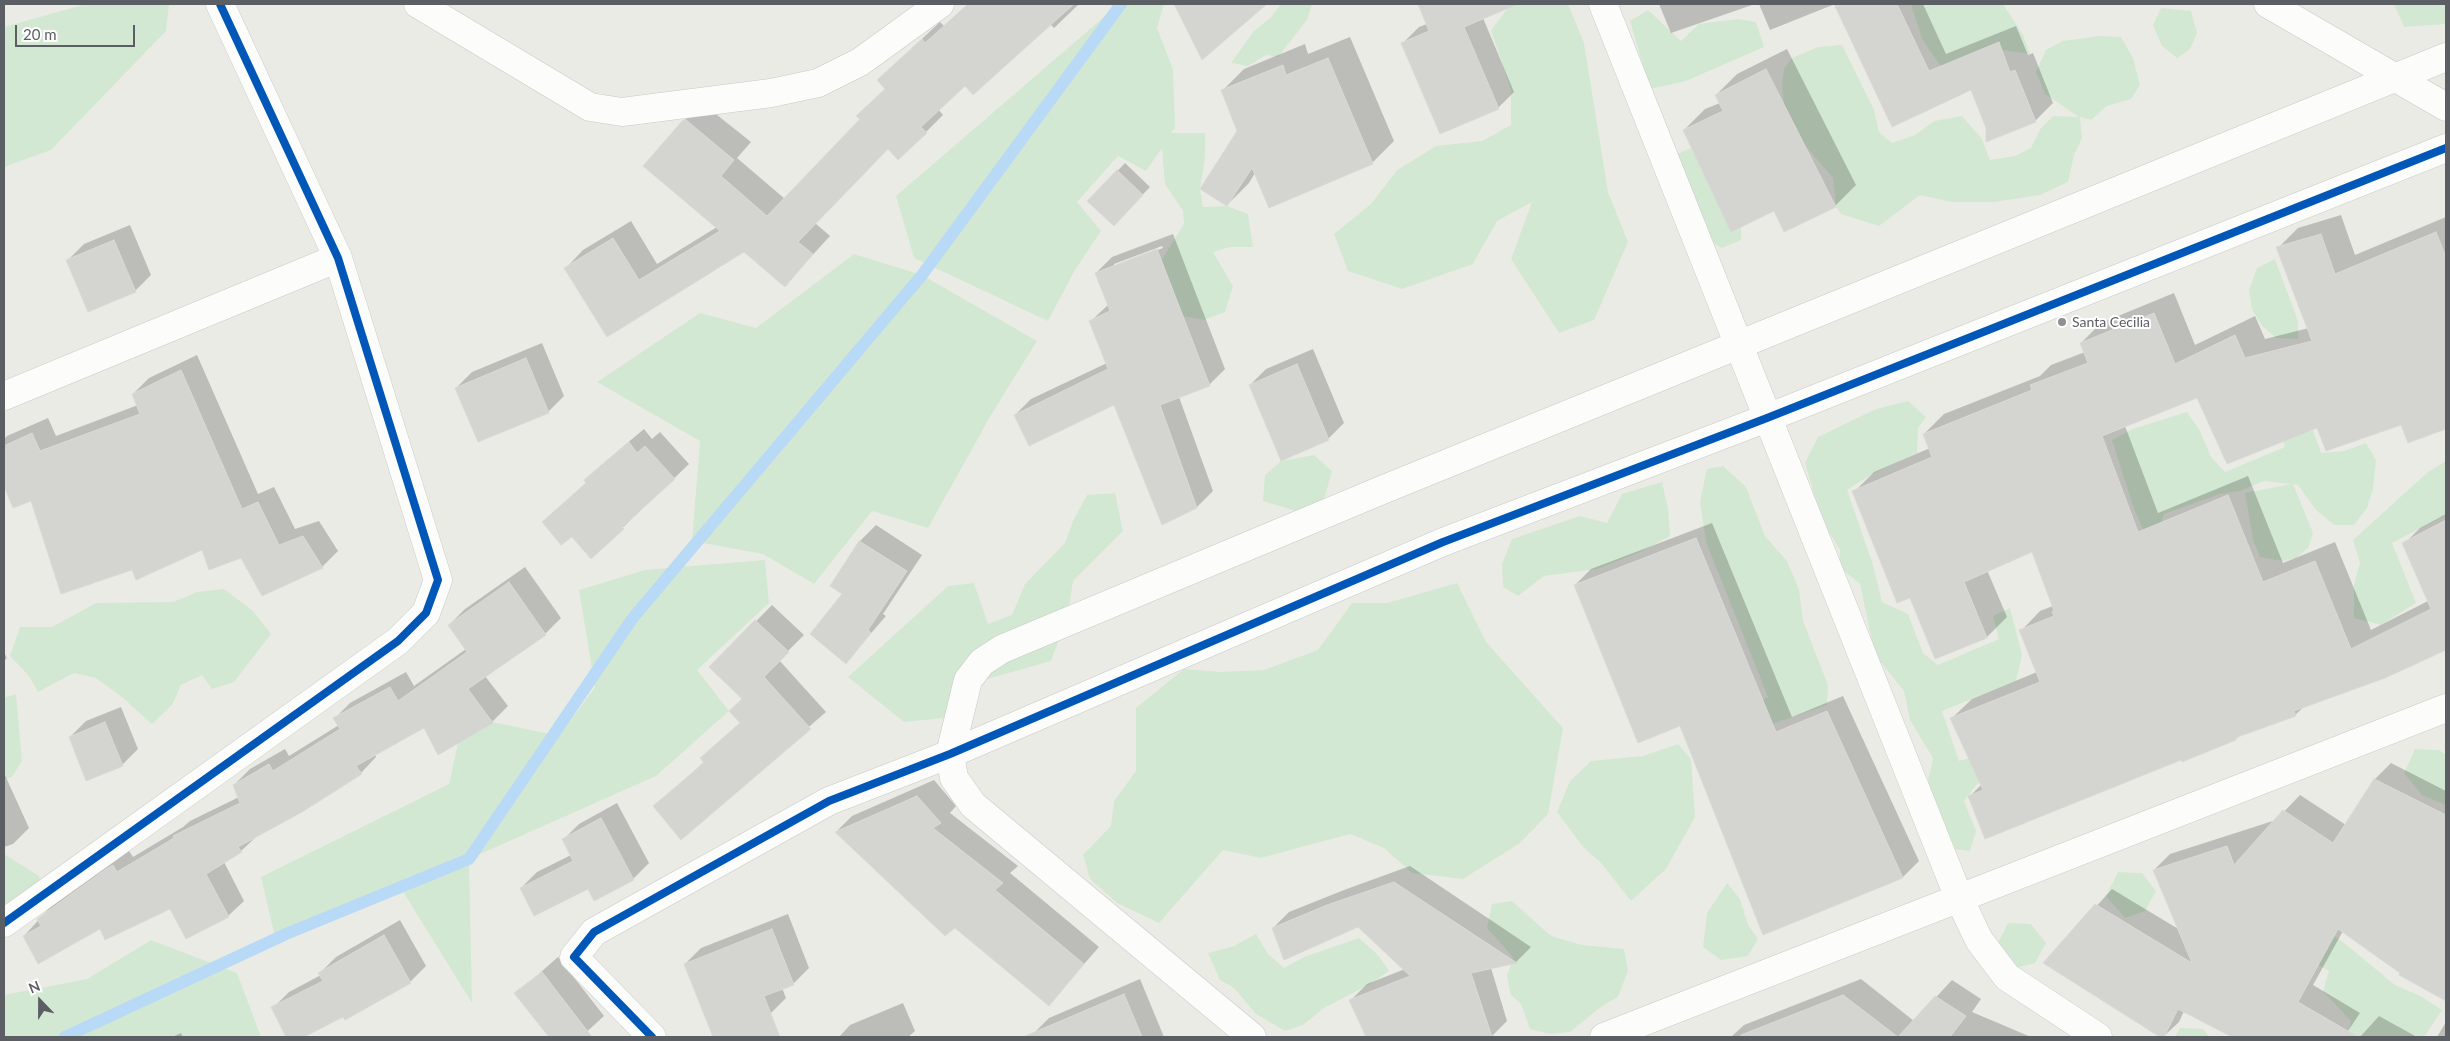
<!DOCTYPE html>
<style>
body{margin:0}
#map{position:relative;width:2450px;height:1041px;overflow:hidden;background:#ebebe6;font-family:Lato,sans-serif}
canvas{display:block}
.frame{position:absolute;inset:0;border:5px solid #5b5e63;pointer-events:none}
.north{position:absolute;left:15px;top:976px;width:50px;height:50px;-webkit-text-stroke:4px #fff;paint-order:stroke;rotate:338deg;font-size:14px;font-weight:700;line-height:20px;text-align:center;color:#5b5e63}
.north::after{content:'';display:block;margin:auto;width:18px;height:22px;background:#5b5e63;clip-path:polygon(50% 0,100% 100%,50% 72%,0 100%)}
.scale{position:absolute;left:15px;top:25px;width:120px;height:22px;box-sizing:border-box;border:2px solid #5b5e63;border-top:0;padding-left:6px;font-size:15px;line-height:18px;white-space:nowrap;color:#5b5e63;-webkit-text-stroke:4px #fff;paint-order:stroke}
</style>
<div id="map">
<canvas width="2450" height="1041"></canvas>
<div class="frame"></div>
<div class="north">N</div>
<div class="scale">20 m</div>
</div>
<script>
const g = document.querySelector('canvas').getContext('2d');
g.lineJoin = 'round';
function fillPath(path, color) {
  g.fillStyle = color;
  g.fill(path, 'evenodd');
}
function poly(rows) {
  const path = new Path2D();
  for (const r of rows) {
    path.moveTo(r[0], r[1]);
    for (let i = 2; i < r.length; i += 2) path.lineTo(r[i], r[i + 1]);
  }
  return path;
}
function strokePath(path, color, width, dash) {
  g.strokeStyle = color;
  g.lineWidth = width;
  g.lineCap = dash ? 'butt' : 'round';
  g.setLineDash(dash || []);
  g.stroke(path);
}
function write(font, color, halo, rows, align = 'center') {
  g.font = font + ' Lato,sans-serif';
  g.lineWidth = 4;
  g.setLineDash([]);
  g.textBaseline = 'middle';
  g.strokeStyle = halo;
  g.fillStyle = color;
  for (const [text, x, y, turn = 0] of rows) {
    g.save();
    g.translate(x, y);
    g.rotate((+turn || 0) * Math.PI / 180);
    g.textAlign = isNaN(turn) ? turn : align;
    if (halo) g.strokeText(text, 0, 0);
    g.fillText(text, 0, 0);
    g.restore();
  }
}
fillPath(poly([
 [86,4,169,4,166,31,51,150,4,167,4,27],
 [1119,4,1164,4,1157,28,1173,69,1175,128,1171,133,1205,133,1205,158,1200,189,1203,207,1227,206,1248,214,1253,247,1230,247,1213,252,1233,286,1225,312,1204,320,1182,316,1161,261,1184,224,1183,211,1165,184,1162,148,1146,171,1118,156,1077,202,1101,231,1075,270,1048,321,914,258,896,196],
 [1281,4,1312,4,1307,20,1278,57,1266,55,1248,66,1231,63,1254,31,1271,17],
 [1511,4,1568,4,1584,43,1608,192,1628,242,1594,320,1559,333,1511,259,1532,202,1497,221,1473,264,1402,289,1348,271,1334,234,1371,204,1397,170,1436,146,1482,141,1511,125,1511,90,1491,30],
 [1911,4,2003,4,2023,35,2030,54,2002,50,1960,75,1939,64,1922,39],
 [2394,4,2446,4,2446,24,2404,27],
 [2161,8,2191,11,2197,33,2190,49,2177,58,2162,46,2153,25],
 [1648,10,1681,41,1699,24,1738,19,1756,22,1764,47,1686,81,1650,89,1630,21],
 [2099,36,2121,37,2133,58,2140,85,2131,99,2107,106,2091,120,2080,117,2082,138,2074,155,2068,182,2040,195,1994,202,1952,202,1920,195,1879,226,1841,214,1836,207,1833,178,1804,144,1784,105,1782,86,1784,68,1792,58,1818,47,1842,45,1874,110,1879,132,1892,143,1915,135,1934,121,1962,116,1982,139,1990,160,2015,156,2031,148,2041,128,2053,116,2079,117,2045,94,2036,72,2046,50,2063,41],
 [1691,148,1706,154,1741,207,1741,240,1722,248,1684,228,1672,156],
 [854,254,922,275,1037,341,991,415,928,528,872,511,814,584,763,554,692,541,700,441,597,382,700,313,756,328],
 [2275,259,2298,321,2298,339,2276,338,2262,326,2252,309,2249,290,2257,268],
 [2270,400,2312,428,2321,453,2344,451,2366,443,2376,460,2373,489,2367,508,2354,525,2334,525,2316,510,2298,485,2293,484,2313,533,2308,548,2296,558,2283,561,2260,557,2253,540,2245,493,2291,484,2264,481,2240,491,2220,494,2164,514,2160,525,2156,560,2133,506,2112,440,2133,429,2187,412,2200,431,2211,457,2225,472,2285,447],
 [1908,401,1926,417,1918,428,1917,453,1872,474,1847,490,1872,562,1882,602,1908,614,1923,653,1938,665,1999,639,1993,616,2010,608,2022,655,2016,681,1942,711,1959,761,1977,756,2002,775,1977,784,1964,801,1976,831,1970,851,1948,848,1927,786,1933,758,1910,720,1904,691,1875,655,1860,584,1839,567,1840,550,1822,521,1805,463,1818,437,1876,409],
 [1314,455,1332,471,1319,518,1263,501,1265,475,1281,461],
 [2446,461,2446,515,2392,543,2416,603,2381,625,2354,618,2354,585,2360,563,2353,540,2428,472],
 [1723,466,1746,487,1765,536,1787,561,1799,589,1803,621,1828,685,1827,705,1758,729,1731,715,1768,697,1706,542,1700,501,1707,469],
 [1662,482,1668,509,1670,536,1640,552,1597,569,1544,576,1518,596,1503,587,1502,564,1512,539,1580,516,1607,523,1622,494],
 [1115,493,1123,531,1073,581,1068,615,1051,661,973,683,944,718,904,722,848,677,948,586,974,583,988,624,1012,615,1025,584,1065,543,1073,521,1087,495],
 [765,560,769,603,697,670,729,711,656,776,469,859,472,1003,402,890,275,937,261,877,449,784,464,716,559,736,595,687,579,590,645,570],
 [1457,583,1486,642,1563,728,1548,814,1520,843,1463,879,1412,873,1384,848,1350,834,1261,858,1223,850,1159,923,1117,903,1090,879,1083,855,1111,826,1114,801,1136,771,1136,708,1184,669,1220,672,1264,670,1318,650,1352,603,1387,603],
 [224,589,253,611,271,634,234,682,212,689,202,675,181,685,172,705,152,724,123,698,96,678,74,673,38,692,29,676,10,656,20,627,52,627,96,603,173,602,197,592],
 [16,694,22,761,12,777,4,780,4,698],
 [1678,744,1691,759,1695,817,1666,869,1631,901,1601,863,1583,847,1557,812,1570,781,1591,761,1643,756],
 [2415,749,2439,750,2446,755,2446,805,2422,795,2404,773],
 [4,854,39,876,45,899,4,931],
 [2118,872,2142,873,2156,891,2145,911,2125,918,2106,896],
 [1727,883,1740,899,1748,925,1758,939,1748,956,1721,960,1703,947,1707,913],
 [1512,901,1551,936,1582,945,1624,949,1628,971,1618,997,1602,1006,1570,1032,1550,1034,1530,1029,1521,1004,1511,995,1507,976,1513,957,1487,928,1492,904],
 [2008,923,2031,924,2046,943,2035,963,2015,968,1996,947],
 [2314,923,2343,942,2395,985,2422,997,2442,1010,2424,1037,2347,1037,2351,1021,2323,991,2329,971,2313,962],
 [1256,934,1268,954,1284,968,1304,957,1359,938,1379,956,1389,971,1370,984,1324,1008,1303,1025,1285,1031,1256,1014,1234,988,1220,980,1208,953,1234,946],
 [151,940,237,973,261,1037,4,1037,4,995,87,979],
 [2180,1028,2203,1029,2210,1037,2175,1037]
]), '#d3e8d2');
fillPath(poly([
 [968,4,1079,4,1054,28,1050,24,965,84,938,109,943,115,926,132,888,147,815,223,830,236,785,285,744,250,607,335,566,268,583,250,631,221,657,264,717,227,684,121,702,103,751,142,737,158,785,199,861,119,886,88,878,80,940,22,944,26],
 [1175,4,1265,4,1202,58],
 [1419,4,1518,4,1483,18,1514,92,1498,108,1403,43,1419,27,1427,24],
 [1659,4,1755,4,1671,33],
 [1759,4,1835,4,1770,30],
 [1835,4,1923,4,1946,54,2016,26,2028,55,2033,53,2053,103,2035,121,1988,128,1972,88,1893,126],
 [1350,37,1394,141,1372,163,1255,173,1249,183,1227,205,1239,131,1222,91,1244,69,1305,44,1308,54],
 [1787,49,1856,185,1835,206,1774,210,1684,130,1705,109,1720,103,1716,95,1737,74],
 [1125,163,1150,187,1114,224,1089,201],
 [2341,215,2355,255,2446,217,2446,428,2409,442,2401,424,2318,427,2198,396,2125,426,2158,513,2248,476,2283,563,2335,542,2371,630,2428,601,2404,544,2420,528,2446,514,2446,649,2385,676,2306,705,2295,715,2240,735,2236,739,2183,760,2182,758,1969,797,1982,784,1952,718,1972,699,2037,672,2021,631,2040,611,2053,606,2032,550,1987,570,2007,617,1987,637,1911,596,1854,492,1874,472,1930,448,1924,434,1944,414,2040,376,2051,365,2085,352,2081,343,2101,323,2174,293,2195,345,2255,316,2265,339,2309,328,2278,248,2298,228],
 [130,225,151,275,135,291,68,260,84,244],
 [1173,234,1225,369,1209,385,1179,397,1213,491,1197,507,1163,523,1114,403,1015,415,1031,399,1107,363,1091,321,1109,304,1096,273,1112,257],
 [1162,246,1163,248,1114,267,1114,264],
 [542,343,564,396,548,412,456,388,472,372],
 [1313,349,1344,423,1328,439,1250,385,1266,369],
 [197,355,258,494,274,487,295,529,319,521,338,551,322,567,241,557,203,548,132,569,32,499,14,507,4,483,4,439,7,436,48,418,56,436,138,405,133,394,149,378],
 [644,429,652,439,660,432,689,464,592,557,572,535,544,522,587,482,600,466],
 [1712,523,1792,717,1843,696,1919,861,1903,877,1764,934,1681,725,1575,585,1591,569],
 [876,525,922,555,883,614,886,616,846,662,844,594,832,586,860,541],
 [525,567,561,618,545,634,485,676,508,706,492,722,439,753,424,726,375,754,376,757,361,773,257,836,241,851,224,862,244,901,228,916,171,907,101,927,24,936,54,903,123,854,129,851,133,857,183,827,190,821,239,797,234,785,250,769,285,749,289,756,339,725,335,718,350,703,406,672,414,686,466,649,449,625,465,609],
 [772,605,804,635,779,660,826,712,681,838,655,806,704,762,718,743,741,722,743,699,711,667],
 [4,652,7,658,4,661],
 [121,707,138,749,122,765,70,737,86,721],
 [2391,763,2446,791,2446,1000,2400,974,2401,972,2343,931,2313,985,2360,1013,2344,1037,2235,1037,2184,1011,2179,1022,2163,1037,2045,963,2112,889,2180,930,2154,870,2170,854,2276,820,2300,795,2346,825,2375,779],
 [4,773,29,828,13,844,4,847],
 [934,780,956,806,950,813,1018,866,1010,873,1099,947,1049,1004,836,832,852,816],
 [617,803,649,863,633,879,589,888,521,888,537,872,571,855,563,840,579,824],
 [1410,866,1531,947,1516,962,1491,968,1507,1021,1491,1037,1367,1037,1351,1000,1367,984,1405,969,1358,926,1273,928,1289,912,1344,890],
 [788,914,809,968,793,984,782,988,786,998,770,1014,685,964,701,948],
 [400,920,426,966,410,982,301,1037,288,1037,273,1008,289,992,321,975,320,973,336,957],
 [558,957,604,1016,581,1037,550,1037,516,994],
 [1140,979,1164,1037,1034,1037,1033,1034,1049,1018],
 [1861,979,1914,1021,1952,980,1981,999,1972,1012,2031,1037,1731,1037,1744,1025],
 [903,1003,915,1031,908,1037,839,1037,850,1025],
 [2379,1016,2417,1037,2360,1037],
 [2446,1022,2446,1037,2437,1037],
 [181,1033,183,1037,172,1037]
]), '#0003');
strokePath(poly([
 [65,1037,286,934,469,859,632,619,922,275,1121,4]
]), '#b8daf7', 12);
const building = poly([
 [968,4,1074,4,973,95,965,86,921,127,927,133,898,160,888,149,798,242,813,254,785,287,744,252,607,337,564,268,613,238,639,280,720,231,643,166,683,120,686,120,734,160,721,176,767,216,860,119,856,116,885,89,877,80,922,39,925,43,968,4],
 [1174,4,1267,4,1202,60,1174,4],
 [1418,4,1518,4,1464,27,1499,109,1440,134,1401,43,1429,31,1418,4],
 [1834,4,1897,4,1929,71,1999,42,2010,72,2015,70,2036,122,1986,142,1986,128,1971,90,1892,127,1834,4],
 [1328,58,1373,164,1269,208,1252,168,1227,206,1200,189,1237,131,1221,90,1283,65,1286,75,1328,58],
 [1766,69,1836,207,1784,232,1774,211,1731,232,1683,130,1723,111,1715,95,1766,69],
 [1117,170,1143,195,1114,226,1087,201,1117,170],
 [2436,232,2446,257,2446,429,2408,443,2401,425,2326,451,2317,428,2227,464,2197,398,2102,436,2138,532,2228,495,2263,582,2315,561,2351,649,2431,609,2402,543,2446,520,2446,650,2385,678,2294,711,2296,716,2235,738,2236,740,2182,762,2181,760,1985,839,1968,796,1983,790,1950,718,2040,682,2019,630,2054,616,2052,612,2054,611,2032,552,1964,582,1987,638,1935,659,1910,598,1897,603,1852,491,1932,457,1923,434,2032,390,2030,385,2088,363,2080,343,2154,313,2175,364,2235,335,2245,358,2312,341,2276,247,2321,234,2335,274,2436,232],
 [114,240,136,292,88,312,66,260,114,240],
 [1157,249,1210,386,1160,405,1197,508,1162,525,1114,405,1029,446,1014,415,1108,369,1089,321,1110,311,1095,273,1157,249],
 [526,358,549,413,478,442,455,388,526,358],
 [1297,364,1329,440,1281,461,1249,385,1297,364],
 [181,370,242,509,258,502,279,545,303,536,323,568,262,596,241,558,209,570,202,550,136,580,132,570,61,594,31,501,13,508,4,486,4,446,32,433,40,451,140,414,132,394,181,370],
 [629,442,637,453,645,446,675,479,622,527,624,529,591,559,572,537,561,545,542,522,586,483,584,480,629,442],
 [1696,538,1776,732,1827,711,1903,878,1763,935,1680,726,1638,743,1574,585,1696,538],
 [859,541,907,571,868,630,871,633,846,664,810,634,842,594,830,586,859,541],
 [509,582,546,635,468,689,493,723,438,755,424,728,356,766,362,774,302,812,238,847,242,852,206,874,229,917,186,939,170,909,105,940,100,929,38,964,23,936,41,926,37,919,106,869,113,865,117,872,174,838,173,836,240,803,233,785,269,764,273,771,340,729,333,718,390,687,398,701,467,652,448,625,509,582],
 [755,620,789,652,764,677,811,729,681,840,653,806,704,763,700,758,740,723,729,711,742,699,709,667,755,620],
 [105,722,123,766,86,781,69,737,105,722],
 [2374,779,2446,815,2446,1001,2399,975,2400,973,2338,929,2298,1002,2358,1037,2232,1037,2178,1009,2164,1037,2160,1037,2043,963,2095,904,2192,963,2153,870,2227,846,2234,865,2283,810,2333,843,2374,779],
 [917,796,941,823,933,828,1003,883,995,890,1084,964,1049,1006,955,928,945,936,835,832,917,796],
 [601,818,634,880,594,901,588,889,534,916,520,888,573,861,562,839,601,818],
 [1394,882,1517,963,1471,973,1492,1037,1366,1037,1349,1000,1410,976,1358,927,1284,960,1272,928,1327,905,1394,882],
 [772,929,794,985,764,996,780,1037,713,1037,684,964,772,929],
 [384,935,411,983,345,1020,343,1017,304,1037,286,1037,271,1007,323,981,318,973,384,935],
 [542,972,592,1037,549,1037,514,993,542,972],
 [1124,994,1142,1037,1023,1037,1124,994],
 [1843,995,1898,1037,1935,996,1966,1016,1950,1037,1741,1037,1741,1035,1843,995]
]);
fillPath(building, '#d4d4d1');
strokePath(building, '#dad9d5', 1);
const street = poly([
 [418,4,590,107,622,112,771,93,818,83,860,62,940,4],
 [1603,4,1959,898,1979,940,2007,977,2098,1037],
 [2268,4,2446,107],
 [4,396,338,258],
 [4,923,398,641,426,613,438,580,338,258,220,4],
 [652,1037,574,957,594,932,829,801,950,754,1443,542,1767,418,2446,148],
 [1252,1037,973,805,954,778,950,754,968,680,982,662,1002,649,1382,490,2446,57],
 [1604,1037,2446,708]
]);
strokePath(street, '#c8c9c8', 29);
strokePath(street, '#fcfcfb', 28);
strokePath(poly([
 [4,923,398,641,426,613,438,580,338,258,220,4],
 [652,1037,574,957,594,932,829,801,950,754,1443,542,1767,418,2446,148]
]), '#0057b8', 8);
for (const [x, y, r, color] of [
 [2062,322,5,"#8d8f91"]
]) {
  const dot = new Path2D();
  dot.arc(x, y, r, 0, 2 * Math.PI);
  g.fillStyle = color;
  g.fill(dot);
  strokePath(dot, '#fff', 2);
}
write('14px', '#5b5e63', '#fff', [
 ["Santa Cecilia",2072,322]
], 'left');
</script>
